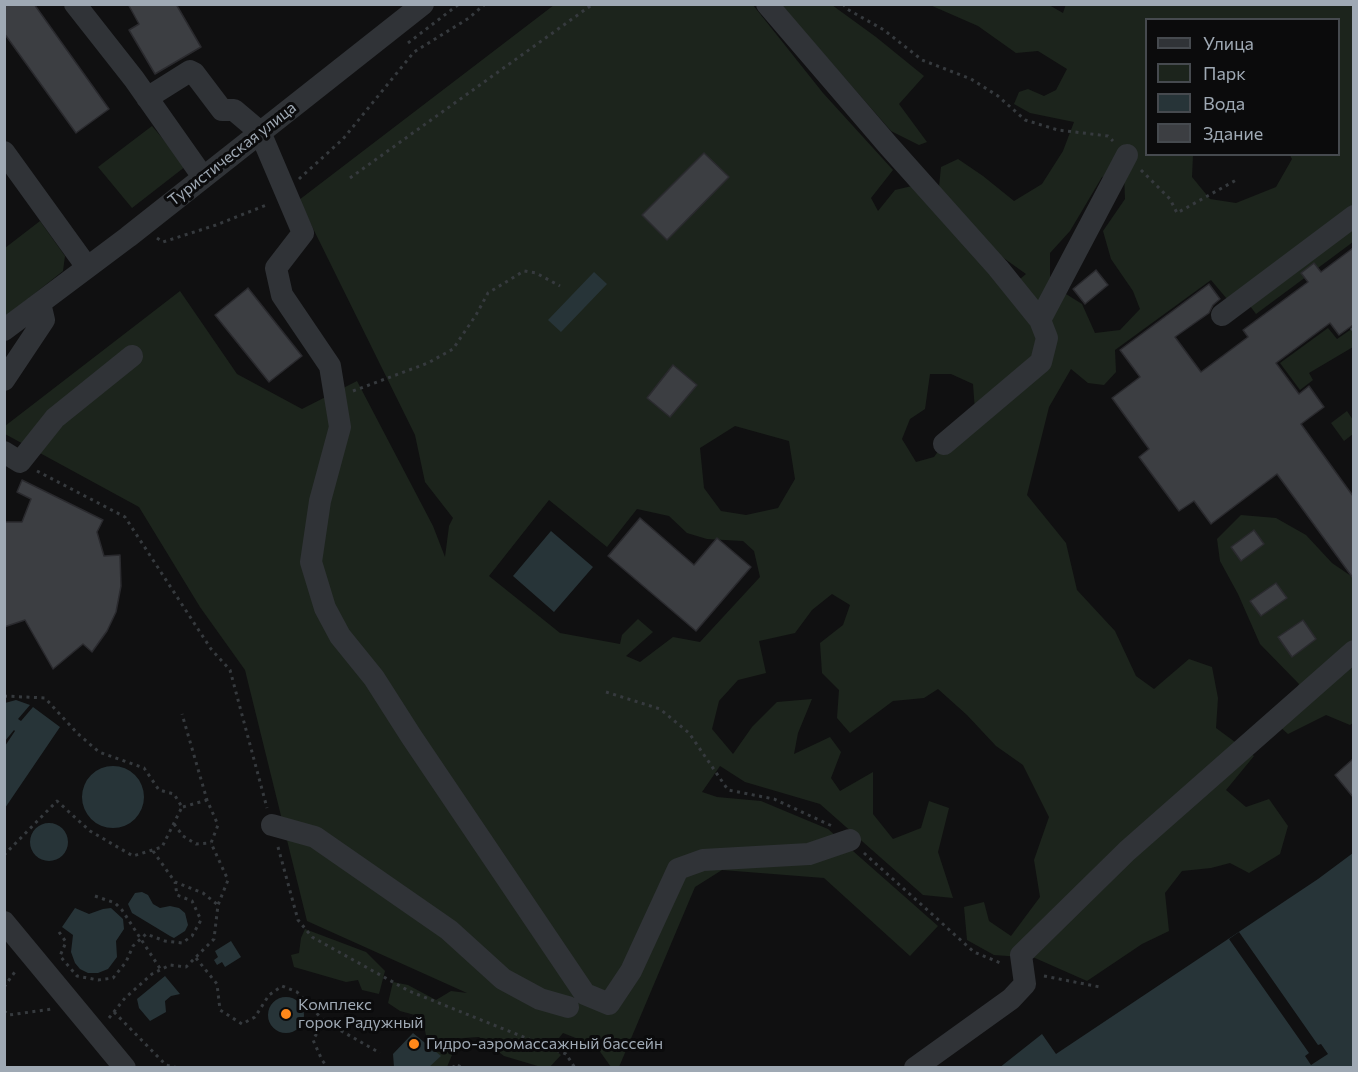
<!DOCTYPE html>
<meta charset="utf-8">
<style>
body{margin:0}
#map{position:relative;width:1358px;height:1072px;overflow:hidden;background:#101011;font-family:Commissioner,sans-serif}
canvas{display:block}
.frame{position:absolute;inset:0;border:6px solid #9fa9b4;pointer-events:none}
.legend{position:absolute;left:1145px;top:18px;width:195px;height:138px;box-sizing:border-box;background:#0b0b0c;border:2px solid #464a4f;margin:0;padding:8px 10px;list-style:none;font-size:18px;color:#9fa9b4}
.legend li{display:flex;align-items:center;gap:12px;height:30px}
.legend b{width:30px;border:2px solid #464a4f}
</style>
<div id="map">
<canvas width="1358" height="1072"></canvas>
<div class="frame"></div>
<ul class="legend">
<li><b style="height:8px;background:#303337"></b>Улица</li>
<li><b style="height:16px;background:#1c241c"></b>Парк</li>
<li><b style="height:16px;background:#273438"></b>Вода</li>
<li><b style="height:16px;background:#3c3e42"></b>Здание</li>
</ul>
</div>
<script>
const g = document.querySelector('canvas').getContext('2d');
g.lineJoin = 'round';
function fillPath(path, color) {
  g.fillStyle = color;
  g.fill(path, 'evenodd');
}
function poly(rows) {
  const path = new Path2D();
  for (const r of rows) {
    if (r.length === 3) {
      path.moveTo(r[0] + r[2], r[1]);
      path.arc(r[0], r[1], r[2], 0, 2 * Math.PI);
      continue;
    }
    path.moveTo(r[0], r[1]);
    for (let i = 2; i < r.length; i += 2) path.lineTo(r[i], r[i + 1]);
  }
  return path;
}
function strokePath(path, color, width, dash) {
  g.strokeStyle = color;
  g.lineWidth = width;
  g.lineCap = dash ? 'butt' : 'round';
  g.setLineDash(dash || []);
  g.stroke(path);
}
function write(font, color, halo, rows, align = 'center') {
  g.font = font + ' Commissioner,sans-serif';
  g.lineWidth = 6;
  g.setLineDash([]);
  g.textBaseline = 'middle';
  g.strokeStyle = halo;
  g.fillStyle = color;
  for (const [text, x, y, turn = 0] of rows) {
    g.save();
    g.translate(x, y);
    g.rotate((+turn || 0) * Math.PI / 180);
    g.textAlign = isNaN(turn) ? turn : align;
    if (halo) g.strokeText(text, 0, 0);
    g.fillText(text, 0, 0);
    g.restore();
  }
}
fillPath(poly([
 [1066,4,1353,5,1353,242,1256,314,1239,291,1227,299,1211,280,1115,350,1116,372,1104,385,1088,383,1071,369,1049,407,1027,495,1066,543,1077,590,1115,631,1136,676,1154,689,1189,659,1212,667,1218,698,1216,728,1254,756,1226,790,1246,807,1269,799,1288,826,1280,854,1249,873,1230,863,1211,868,1182,871,1165,893,1169,931,1142,944,1087,981,1035,958,994,955,967,940,964,907,984,902,989,921,1011,936,1040,897,1034,860,1049,817,1023,765,996,746,967,715,938,689,924,698,893,701,850,733,837,718,839,690,822,673,820,643,843,625,850,605,832,594,812,610,795,633,759,641,766,673,738,680,719,701,712,729,733,754,752,727,777,702,812,699,798,733,794,754,830,737,841,752,831,778,840,791,873,772,873,814,893,839,921,828,929,801,949,808,938,852,953,898,923,895,820,804,745,782,720,766,702,792,717,797,761,801,828,829,938,926,910,956,824,878,722,870,695,887,619,1067,611,1067,596,1046,563,1033,559,1038,541,1038,561,1055,550,1067,541,1067,504,1056,479,1037,450,1039,452,1055,447,1067,426,1067,427,1040,422,1017,400,1011,388,1003,393,982,408,985,436,1000,451,991,467,993,307,921,245,670,200,607,139,507,5,434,5,426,180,291,237,374,302,409,357,381,433,526,445,557,449,526,453,518,425,482,415,435,299,200,554,5,753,5,823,93,893,170,871,198,878,211,895,190,912,186,1007,290,1026,274,970,234,938,197,941,167,958,159,983,176,1014,201,1042,184,1063,151,1074,122,1030,113,1014,104,1019,92,1028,89,1044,96,1056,90,1067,69,1038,51,1016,53,978,26,930,5,1049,5,1063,13],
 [1146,20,1338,20,1338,154,1290,155,1292,159,1276,187,1236,203,1210,199,1192,177,1193,155,1146,154],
 [1124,173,1125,199,1103,231,1111,259,1133,291,1140,309,1120,330,1095,333,1082,304,1050,284,1050,253,1070,231,1102,177],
 [930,374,951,374,973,384,975,411,957,425,934,457,916,462,902,439,910,419,925,409],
 [735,426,789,441,795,479,778,508,746,515,721,511,704,488,700,448],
 [549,500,607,547,637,509,669,516,687,533,707,539,743,541,754,551,760,577,700,642,673,637,640,662,626,656,653,632,638,619,622,635,620,644,560,633,489,576],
 [781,5,832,5,876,37,924,76,899,104,927,142,919,145,891,131],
 [152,126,186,166,132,208,98,167],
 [40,221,65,256,63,271,5,317,5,248],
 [1353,328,1353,347,1309,373,1313,380,1300,390,1280,363,1328,328,1337,339],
 [1347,411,1353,420,1353,434,1344,441,1331,423],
 [1241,515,1276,518,1306,535,1332,563,1351,576,1353,574,1353,723,1350,725,1326,715,1288,734,1270,718,1292,697,1299,684,1260,644,1238,594,1220,561,1217,539],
 [305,929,366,952,385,971,379,994,362,990,358,980,346,982,294,967,291,955,299,953,301,938]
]), '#1c241c');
fillPath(poly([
 [594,272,607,284,561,332,548,320],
 [551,531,593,567,554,612,513,576],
 [16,700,30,705,18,719,21,721,33,707,60,727,5,808,5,746,15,731,14,730,5,741,5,703],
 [113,797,31],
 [49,842,19],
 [1353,853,1353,1067,999,1068,1042,1034,1056,1054,1318,879],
 [142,892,148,895,153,904,160,908,170,906,179,908,185,913,188,925,185,931,174,938,170,936,132,913,128,904,135,893],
 [75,908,89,914,103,909,111,908,123,919,124,929,116,941,117,957,108,969,98,973,88,973,80,969,75,963,71,952,73,935,62,927],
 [231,941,241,957,225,967,222,962,217,965,214,960,218,957,215,951],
 [165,976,180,994,171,996,165,1001,166,1012,150,1021,139,1008,137,999],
 [286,1015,18],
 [413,1033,441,1056,429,1067,394,1067,393,1054]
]), '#273438');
fillPath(poly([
 [1239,932,1318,1045,1321,1044,1328,1054,1311,1065,1305,1056,1309,1053,1229,939]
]), '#101011');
const building = poly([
 [4,4,34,4,109,109,76,133,4,33,4,4],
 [128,4,176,4,201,47,155,74,129,30,139,24,128,4],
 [704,153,729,177,667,240,642,215,704,153],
 [1353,248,1353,325,1339,335,1330,323,1276,363,1299,394,1309,386,1324,407,1301,424,1353,496,1353,578,1277,474,1211,524,1194,501,1179,511,1139,457,1149,449,1112,398,1140,377,1120,350,1209,284,1220,299,1213,305,1209,313,1175,337,1201,372,1248,337,1243,330,1308,282,1301,273,1314,263,1321,272,1353,248],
 [1096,270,1108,285,1085,304,1073,289,1096,270],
 [248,288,302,356,269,382,215,315,248,288],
 [673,365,697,385,670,417,647,398,673,365],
 [22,480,103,520,97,532,104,556,120,555,121,586,116,612,107,631,92,652,83,644,53,669,25,620,4,627,4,522,22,522,31,499,17,492,22,480],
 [640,518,694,565,717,538,751,567,696,631,608,556,640,518],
 [1254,530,1264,544,1241,561,1231,547,1254,530],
 [1276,583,1287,598,1261,616,1250,601,1276,583],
 [1303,620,1316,639,1292,657,1278,637,1303,620],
 [1353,759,1353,797,1335,775,1353,759]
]);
fillPath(building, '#3c3e42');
strokePath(building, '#2a2a2e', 1.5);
strokePath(poly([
 [843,4,847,9,884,30,922,60,971,79,998,96,1025,120,1058,130,1108,136,1113,141],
 [408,43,459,4],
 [1141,170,1170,199,1177,213,1238,179],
 [350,178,593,4],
 [299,179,343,139,414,52,469,18,485,4],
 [157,238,163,242,216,225,269,204],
 [1351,328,1354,331],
 [353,391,428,363,453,349,476,315,488,293,524,271,536,273,560,286],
 [37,471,125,517,211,649,230,670,267,808],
 [606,692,660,709,689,733,728,790,774,799,832,826],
 [4,696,45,698,77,733,99,752,144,768,159,790,174,794,182,807,162,847,133,856,90,831,57,801,4,855],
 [183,807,207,800],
 [174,824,183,836,196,844,211,843],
 [278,847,298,920,312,937,409,991,566,1054,575,1068],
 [153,851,175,882,203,893,218,905],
 [864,853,974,952,1003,964],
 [95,896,115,903,122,910,161,970],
 [59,932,66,942,60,956,77,976,98,980,113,978,126,962,133,946,146,934,165,941,182,943,192,936,201,920,192,901,177,895,175,882],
 [196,958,217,984,220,1010,242,1024,255,1017,269,995,282,986,297,992,324,1021,380,1053],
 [1044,976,1100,987],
 [4,987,17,969],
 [4,1011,9,1015,52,1009],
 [114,1012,166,1065,178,1068],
 [109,1018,125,998,152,974,170,965,186,967,214,939,218,905,228,880,211,843,218,825,207,800,182,714],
 [324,1021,313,1040,322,1060,328,1068],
 [453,1068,455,1064,463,1068]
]), '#363a3e', 3, [3, 4.5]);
strokePath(poly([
 [75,4,134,79,203,177],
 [767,4,888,145,998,268,1040,320,1047,338,1041,362,944,444],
 [147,98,190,71,194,73,222,110,234,110,260,132,303,233,276,268,282,295,330,366,340,427,320,501,311,562,325,608,340,636,374,678,411,736,585,994,609,1004,631,971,678,869,703,860,809,854,850,840],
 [4,152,87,267],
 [1222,315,1354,216],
 [1040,320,1127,155],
 [4,330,128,237,423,4],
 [4,380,44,320,40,303],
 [4,452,20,462,55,418,132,356],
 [272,825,315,837,449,930,503,979,540,999,568,1007],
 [4,922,125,1068],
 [915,1068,1011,999,1025,984,1021,955,1127,851,1354,651]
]), '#303337', 22);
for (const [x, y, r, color] of [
 [286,1014,6,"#ff881a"],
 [414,1044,6,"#ff881a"]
]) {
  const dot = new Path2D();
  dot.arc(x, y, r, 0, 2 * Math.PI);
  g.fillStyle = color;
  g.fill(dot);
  strokePath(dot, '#0b0b0c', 2);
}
write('16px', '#9fa9b4', '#0b0b0c', [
 ["Туристическая улица",232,154,-38]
]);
write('16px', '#9fa9b4', '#0b0b0c', [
 ["Комплекс",298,1005],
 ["горок Радужный",298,1023],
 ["Гидро-аэромассажный бассейн",426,1044]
], 'left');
</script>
